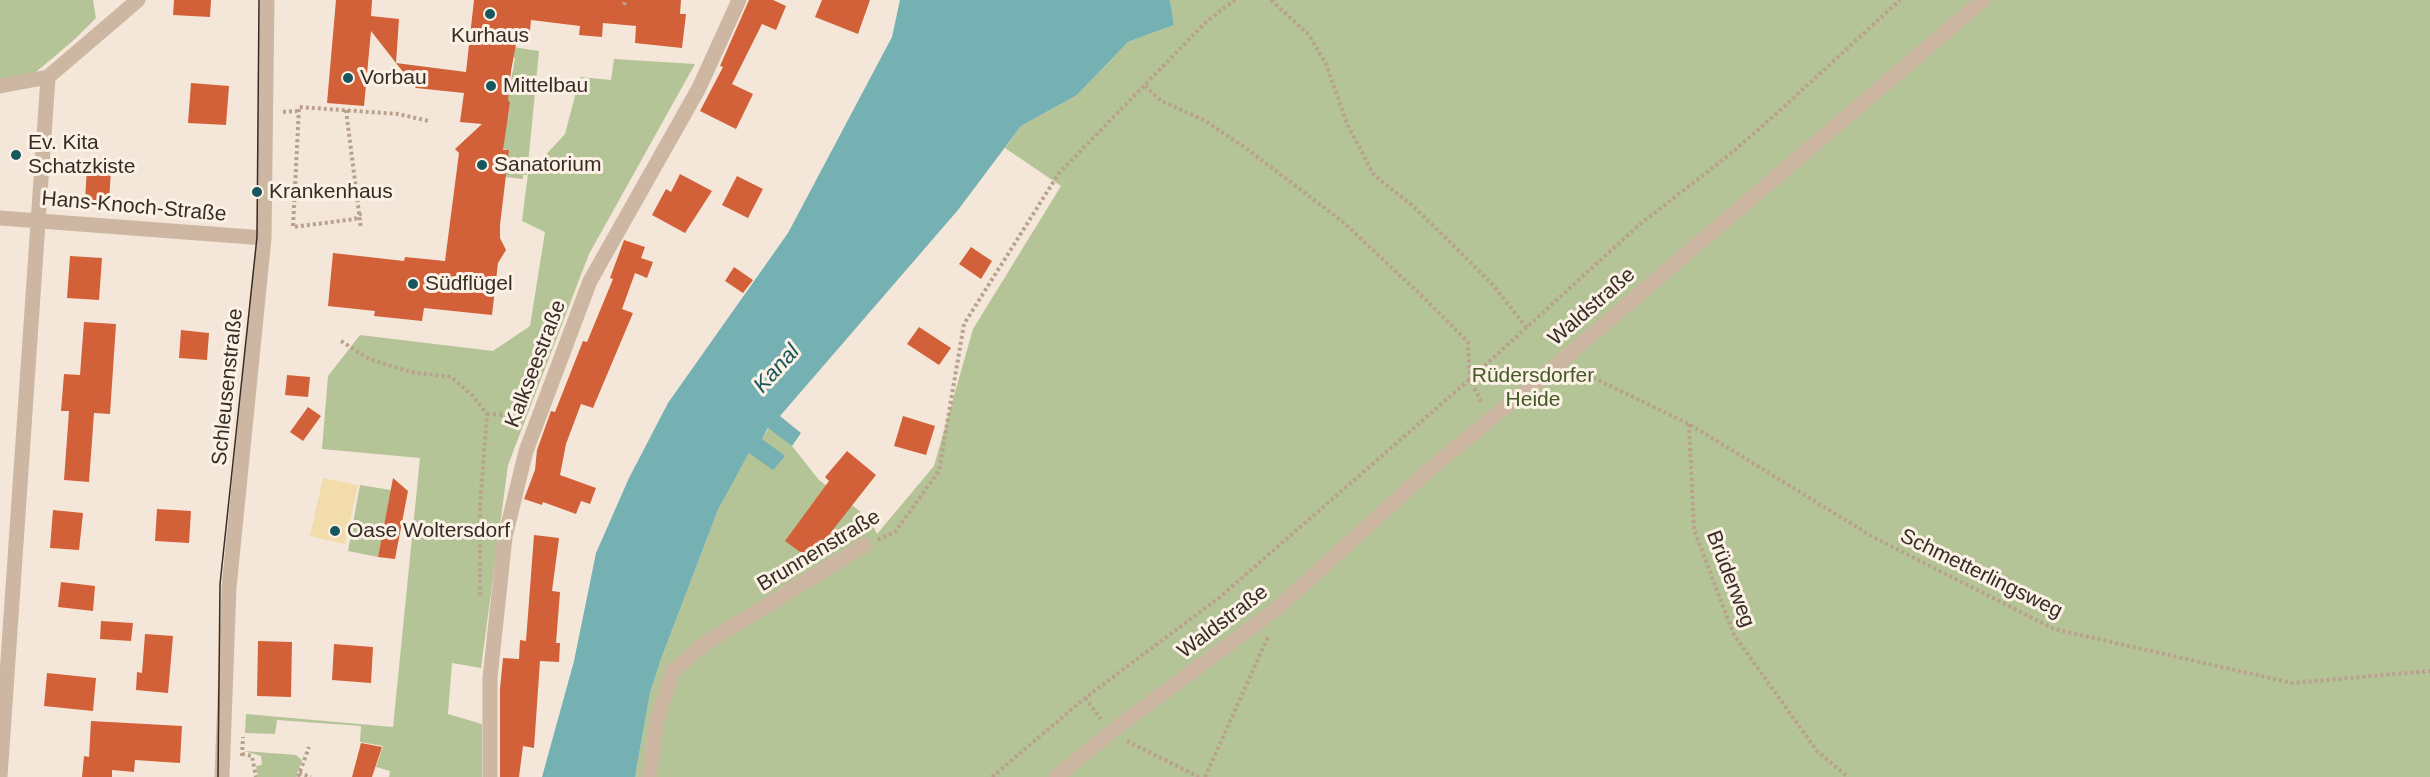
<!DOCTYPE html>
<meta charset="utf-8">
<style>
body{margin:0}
canvas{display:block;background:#f4e7d9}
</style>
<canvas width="2430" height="777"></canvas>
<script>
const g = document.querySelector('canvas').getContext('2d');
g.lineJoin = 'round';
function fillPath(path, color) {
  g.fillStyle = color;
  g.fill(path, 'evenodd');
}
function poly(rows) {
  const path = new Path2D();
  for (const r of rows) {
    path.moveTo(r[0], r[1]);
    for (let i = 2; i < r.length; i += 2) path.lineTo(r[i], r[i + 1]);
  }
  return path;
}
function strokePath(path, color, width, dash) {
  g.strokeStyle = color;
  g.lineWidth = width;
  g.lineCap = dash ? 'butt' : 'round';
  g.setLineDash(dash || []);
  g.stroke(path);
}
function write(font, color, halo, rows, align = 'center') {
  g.font = font + ' Helvetica,sans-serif';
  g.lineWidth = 6;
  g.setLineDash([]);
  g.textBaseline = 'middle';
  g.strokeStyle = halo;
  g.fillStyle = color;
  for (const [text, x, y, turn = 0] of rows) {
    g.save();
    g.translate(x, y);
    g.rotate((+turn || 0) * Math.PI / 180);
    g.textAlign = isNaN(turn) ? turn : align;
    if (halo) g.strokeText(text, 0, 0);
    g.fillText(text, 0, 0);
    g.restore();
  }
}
fillPath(poly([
 [0,0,93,0,96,18,75,39,29,78,0,78],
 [1170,0,2430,0,2430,777,635,777,650,693,661,659,718,510,749,453,784,457,762,439,769,428,792,446,819,480,870,519,877,534,934,466,973,329,1061,186,1005,148,1021,126,1077,95,1128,42,1174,25],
 [513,47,539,51,527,175,523,175,523,179,505,177,509,150,501,149,506,119,508,119,510,104,507,103,515,58,512,57],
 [614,59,695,64,589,254,508,465,481,668,452,663,448,714,482,724,482,777,389,777,390,771,376,767,383,746,360,742,361,726,277,720,275,734,245,733,246,714,393,727,420,458,322,449,328,376,360,335,493,351,530,326,545,232,522,221,528,174,565,134,580,77,611,80],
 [360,485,391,490,378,557,348,551],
 [244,751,296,755,302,760,296,777,258,777,256,766,262,765,261,756]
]), '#b4c497');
fillPath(poly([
 [323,478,358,485,345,544,310,536]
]), '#f3dcab');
fillPath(poly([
 [900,0,1170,0,1174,25,1128,42,1077,95,1021,126,958,210,780,416,801,433,792,446,768,428,762,439,785,456,773,470,749,453,718,510,661,659,650,693,635,777,542,777,574,661,596,553,629,478,668,403,788,233,892,37]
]), '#75b0b3');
fillPath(poly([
 [174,0,211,0,210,17,173,15],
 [336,0,372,0,371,16,399,19,396,63,371,31,364,106,327,103],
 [474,0,681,0,680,14,686,14,682,48,635,43,636,26,603,23,602,37,579,35,580,26,531,20,529,41,517,39,511,71,508,100,510,103,503,150,509,150,500,225,500,238,506,250,498,263,492,315,424,308,422,321,374,316,375,311,328,306,333,253,404,261,405,257,445,261,459,153,455,149,482,124,460,122,464,93,416,88,396,63,466,72],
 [749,0,773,0,786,6,776,30,762,24,732,84,753,94,736,129,700,111,723,67,720,66],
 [822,0,870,0,858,34,815,17],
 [191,83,229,86,226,125,188,123],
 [87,168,111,170,109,201,85,200],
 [680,174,712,191,685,233,652,215,666,189,671,192],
 [737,176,763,189,748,218,722,205],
 [624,240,645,247,641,258,653,262,647,278,635,273,622,309,633,313,593,408,581,404,566,444,560,475,596,488,590,504,581,501,576,514,543,502,542,505,524,499,535,470,537,450,551,411,555,412,583,341,587,342,613,279,610,278],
 [971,247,992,261,981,279,959,264],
 [70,256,102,258,99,300,67,298],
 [734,267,753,280,743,293,725,281],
 [84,322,116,324,110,414,94,413,89,482,64,480,69,411,61,411,64,374,80,375],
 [919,327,951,348,939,365,907,344],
 [181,330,209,333,207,360,179,358],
 [287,375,310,377,308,397,285,395],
 [308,407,321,416,303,441,290,432],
 [903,416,935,426,926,455,894,446],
 [847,451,876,475,810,559,785,541,829,481,825,477],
 [393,478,408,491,395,559,378,557],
 [157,509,191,511,189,543,155,541],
 [53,510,83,513,79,550,50,548],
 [534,535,559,538,552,591,560,592,556,643,560,643,559,662,540,661,534,748,523,746,519,777,500,777,500,689,503,658,519,659,520,640,526,641],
 [61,582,95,586,93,611,58,607],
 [101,621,133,623,131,641,100,639],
 [145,634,173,636,168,693,136,690,137,672,142,673],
 [258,641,292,642,291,697,257,696],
 [334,644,373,647,371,683,332,680],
 [47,673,96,678,93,711,44,706],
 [91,721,182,726,180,763,135,760,134,772,112,770,112,777,82,777,84,756,89,757],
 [361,743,382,747,372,777,352,777]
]), '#d26139');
strokePath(poly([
 [1271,0,1309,35,1326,64,1347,124,1374,175,1413,206,1456,248,1492,284,1527,328],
 [624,5,626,0],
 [1145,86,1161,101,1204,120,1247,149,1343,222,1424,298,1468,342,1470,379,1482,404],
 [346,110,361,229],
 [283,112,297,111],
 [361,213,355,219,293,227,299,107,398,114,429,121],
 [341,341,369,359,411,372,451,377,473,396,487,414,480,506,480,597],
 [1577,370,1689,424,1873,537,2054,629,2292,683,2430,671],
 [487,414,507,415,522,419],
 [1689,424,1694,530,1734,635,1817,751,1848,777],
 [878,540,896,531,939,471,964,324,1059,173,1207,21,1235,0],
 [1085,698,1101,719],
 [1127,741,1199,777],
 [242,754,252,756,256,777],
 [242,756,243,737],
 [299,773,311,777],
 [298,777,309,747],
 [992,777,1085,698,1220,597,1470,379,1639,225,1729,155,1776,114,1900,0],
 [1205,777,1268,637]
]), '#b9a18d', 4, [3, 3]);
strokePath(poly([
 [0,86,48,77,138,0],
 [0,218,264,238],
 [0,777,48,77],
 [222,777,229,587,264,238,267,0],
 [490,777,490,678,505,537,526,451,590,281,699,88,739,0],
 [649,777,657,720,673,671,704,644,865,545],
 [1056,777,1111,732,1280,606,1429,470,1560,362,1983,0]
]), '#cdb7a3', 15);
strokePath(poly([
 [218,777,220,584,257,237,259,0]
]), '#372c26', 1.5);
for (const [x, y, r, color] of [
 [490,14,6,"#18575d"],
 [348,78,6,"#18575d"],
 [491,86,6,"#18575d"],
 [16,155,6,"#18575d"],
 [482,165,6,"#18575d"],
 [257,192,6,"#18575d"],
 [413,284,6,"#18575d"],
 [335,531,6,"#18575d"]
]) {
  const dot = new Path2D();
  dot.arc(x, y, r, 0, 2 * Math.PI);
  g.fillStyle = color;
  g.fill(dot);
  strokePath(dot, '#fbf1e5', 2);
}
write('21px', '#372c26', '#fbf1e5', [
 ["Kurhaus",490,36,"center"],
 ["Vorbau",360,78],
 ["Mittelbau",503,86],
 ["Ev. Kita",28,143],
 ["Schatzkiste",28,167],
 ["Sanatorium",494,165],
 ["Krankenhaus",269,192],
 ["Südflügel",425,284],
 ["Oase Woltersdorf",347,531]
], 'left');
write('21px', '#372c26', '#fbf1e5', [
 ["Hans-Knoch-Straße",134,207,5],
 ["Waldstraße",1592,307,-41],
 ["Kalkseestraße",536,364,-69],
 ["Schleusenstraße",228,387,-84],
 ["Brunnenstraße",819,551,-31],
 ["Schmetterlingsweg",1981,574,26],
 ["Brüderweg",1730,579,69],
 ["Waldstraße",1223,622,-37]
]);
write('21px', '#455827', '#fbf1e5', [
 ["Rüdersdorfer",1533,376],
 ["Heide",1533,400]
]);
write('italic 22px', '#18575d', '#fbf1e5', [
 ["Kanal",777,369,-48]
]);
</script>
